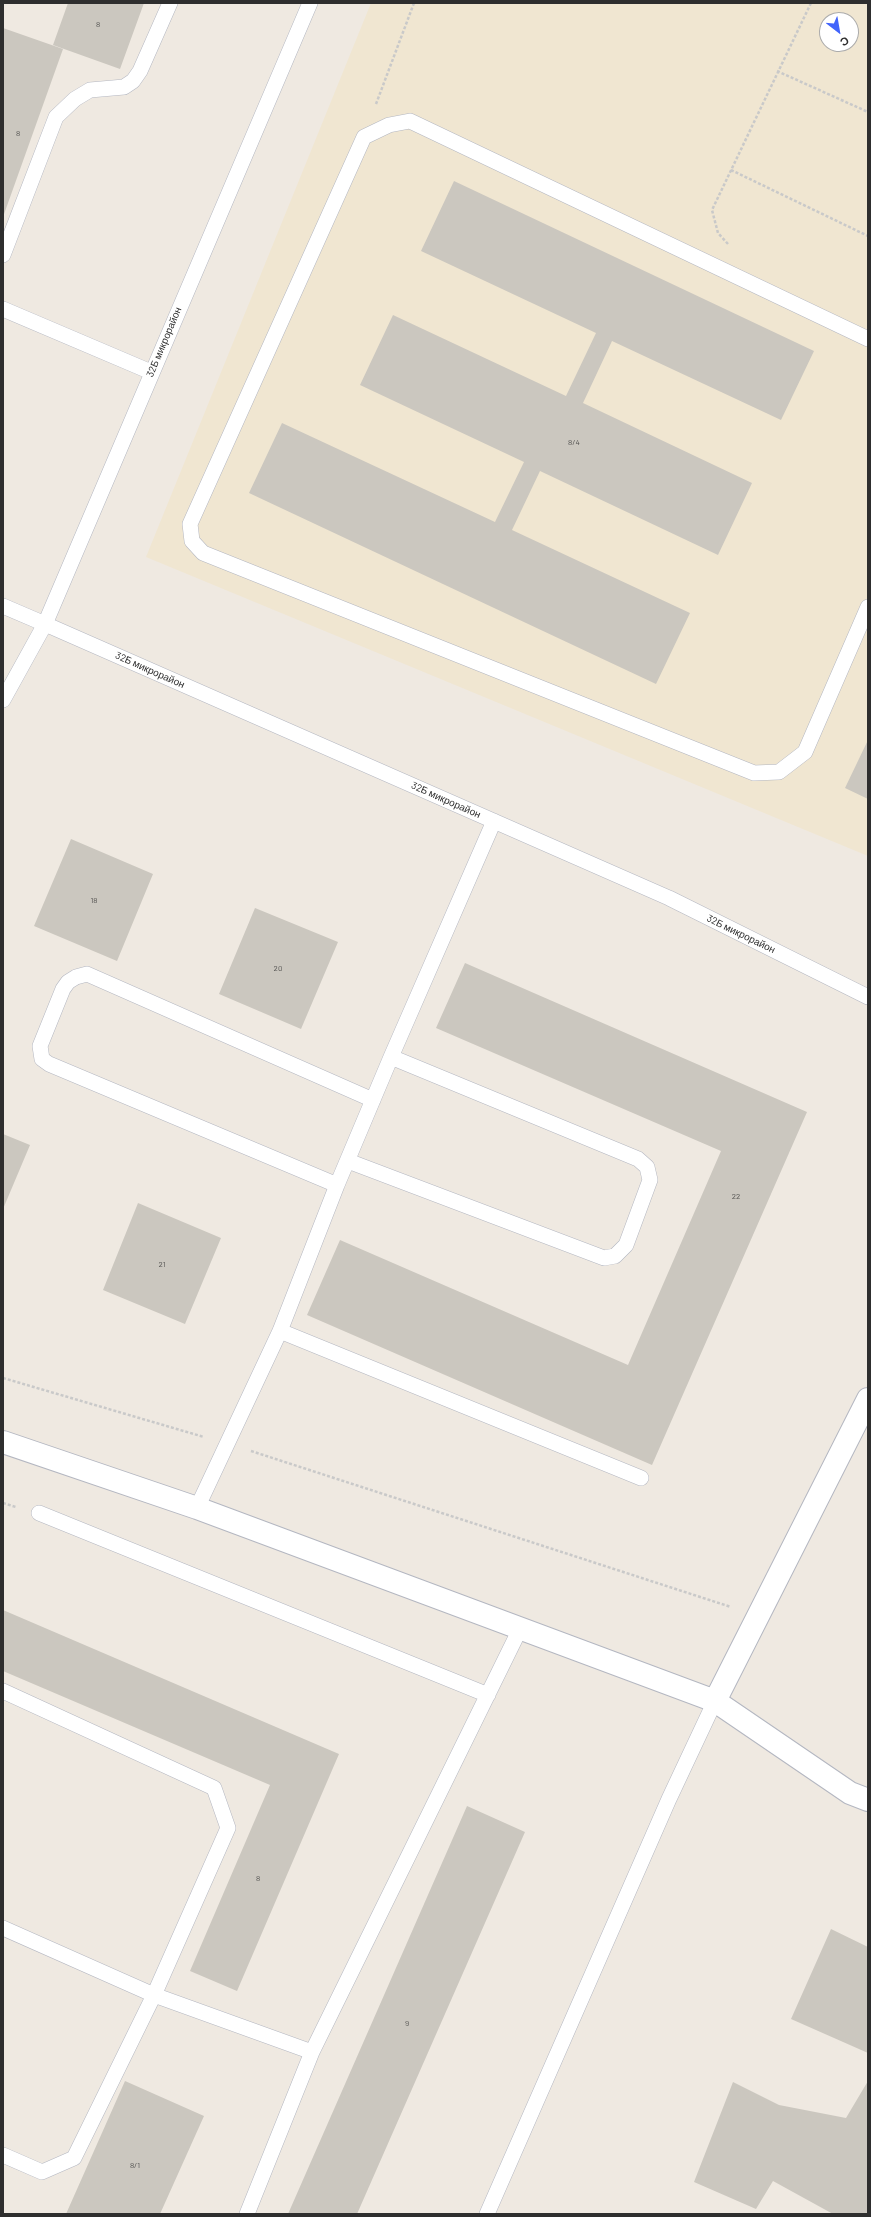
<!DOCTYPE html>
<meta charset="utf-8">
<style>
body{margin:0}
#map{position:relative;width:871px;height:2217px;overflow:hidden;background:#efe9e1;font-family:Barlow,sans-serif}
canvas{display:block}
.frame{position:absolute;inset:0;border:4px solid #2e2e2e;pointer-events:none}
.north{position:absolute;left:819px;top:12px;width:40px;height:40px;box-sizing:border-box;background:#fff;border:1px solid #ababab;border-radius:50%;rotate:149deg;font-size:11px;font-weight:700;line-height:16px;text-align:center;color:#2e2e2e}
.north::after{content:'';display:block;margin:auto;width:14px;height:18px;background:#4264fb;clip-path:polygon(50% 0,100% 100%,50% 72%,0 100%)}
</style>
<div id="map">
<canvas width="871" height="2217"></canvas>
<div class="frame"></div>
<div class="north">С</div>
</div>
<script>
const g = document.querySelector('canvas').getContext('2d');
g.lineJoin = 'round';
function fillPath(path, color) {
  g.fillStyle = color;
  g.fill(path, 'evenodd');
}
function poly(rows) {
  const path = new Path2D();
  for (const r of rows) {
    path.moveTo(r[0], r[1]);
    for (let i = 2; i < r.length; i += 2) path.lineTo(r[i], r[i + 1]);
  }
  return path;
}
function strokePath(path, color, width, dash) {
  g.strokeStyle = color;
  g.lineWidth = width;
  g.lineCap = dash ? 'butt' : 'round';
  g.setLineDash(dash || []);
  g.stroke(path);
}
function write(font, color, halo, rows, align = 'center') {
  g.font = font + ' Barlow,sans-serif';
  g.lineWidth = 3;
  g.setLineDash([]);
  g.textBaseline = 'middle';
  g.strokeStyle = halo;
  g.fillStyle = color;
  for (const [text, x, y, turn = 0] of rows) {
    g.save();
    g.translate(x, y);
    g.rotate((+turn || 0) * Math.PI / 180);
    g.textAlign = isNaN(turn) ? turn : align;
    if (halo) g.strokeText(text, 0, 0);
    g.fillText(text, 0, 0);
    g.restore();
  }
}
fillPath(poly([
 [371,3,868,3,868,856,146,557],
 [827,20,851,20,851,44,827,44]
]), '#f0e6d1');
fillPath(poly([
 [68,3,144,3,120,69,53,45],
 [3,28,63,49,3,217],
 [454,181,814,351,781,420,612,341,583,403,752,483,718,555,540,471,512,530,690,613,656,684,249,493,282,423,495,522,524,462,360,385,393,315,566,396,596,333,421,251],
 [868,740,868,799,845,788],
 [71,839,153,874,117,961,34,926],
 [255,908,338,942,301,1029,219,994],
 [465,963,807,1112,652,1465,307,1315,340,1240,628,1365,721,1151,436,1028],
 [3,1134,30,1145,3,1209],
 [138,1203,221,1238,185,1324,103,1290],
 [3,1610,339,1754,237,1991,190,1971,270,1785,3,1671],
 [467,1806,525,1832,357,2214,288,2214],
 [831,1929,868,1947,868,2053,791,2019],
 [125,2081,204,2116,160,2214,66,2214],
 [868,2081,868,2214,833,2214,773,2181,756,2209,694,2182,733,2082,779,2105,846,2118]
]), '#cbc7bf');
const service = poly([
 [310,3,45,624,669,898,868,997],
 [3,255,56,117,75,99,90,90,124,87,133,81,140,71,170,3],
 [3,309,151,372],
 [868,339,410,121,389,125,364,137,190,524,192,541,203,553,754,773,779,772,805,752,868,607],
 [3,606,45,624,3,700],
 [348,1161,604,1258,615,1256,626,1245,650,1180,647,1167,638,1159,391,1057],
 [337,1185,49,1064,42,1059,40,1046,63,989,68,982,76,977,87,974,373,1100],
 [280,1331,641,1478],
 [197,1508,280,1331,337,1185,391,1057,494,821],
 [39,1513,488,1695],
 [3,1691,214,1788,228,1828,154,1995,74,2158,42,2172,3,2155],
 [3,1928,154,1995,312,2052],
 [247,2214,312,2052,520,1629],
 [487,2214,669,1799,715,1701]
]);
const minor = poly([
 [715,1701,850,1793,868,1800]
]);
const tertiary = poly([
 [3,1442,197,1508,715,1701,868,1399]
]);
strokePath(service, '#b4b7c1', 16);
strokePath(minor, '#b4b7c1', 24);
strokePath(tertiary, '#b4b7c1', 24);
strokePath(poly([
 [777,71,868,112],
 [376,104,414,3],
 [731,170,868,236],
 [728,244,718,233,712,210,811,3],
 [3,1378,204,1437],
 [251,1451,731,1607],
 [3,1503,16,1507]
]), '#c9c9c9', 2.5, [3, 2]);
strokePath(service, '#fff', 15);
strokePath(minor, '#fff', 22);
strokePath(tertiary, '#fff', 22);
write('8px', '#555452', null, [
 ["8",98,24],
 ["8",18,133],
 ["8/4",574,442],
 ["18",94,900],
 ["20",278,968],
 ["22",736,1196],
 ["21",162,1264],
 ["8",258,1878],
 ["9",407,2023],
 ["8/1",135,2165]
]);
write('10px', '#2e2e2e', '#fff', [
 ["32Б микрорайон",164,342,-67],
 ["32Б микрорайон",150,670,24],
 ["32Б микрорайон",446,800,24],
 ["32Б микрорайон",741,934,26]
]);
</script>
